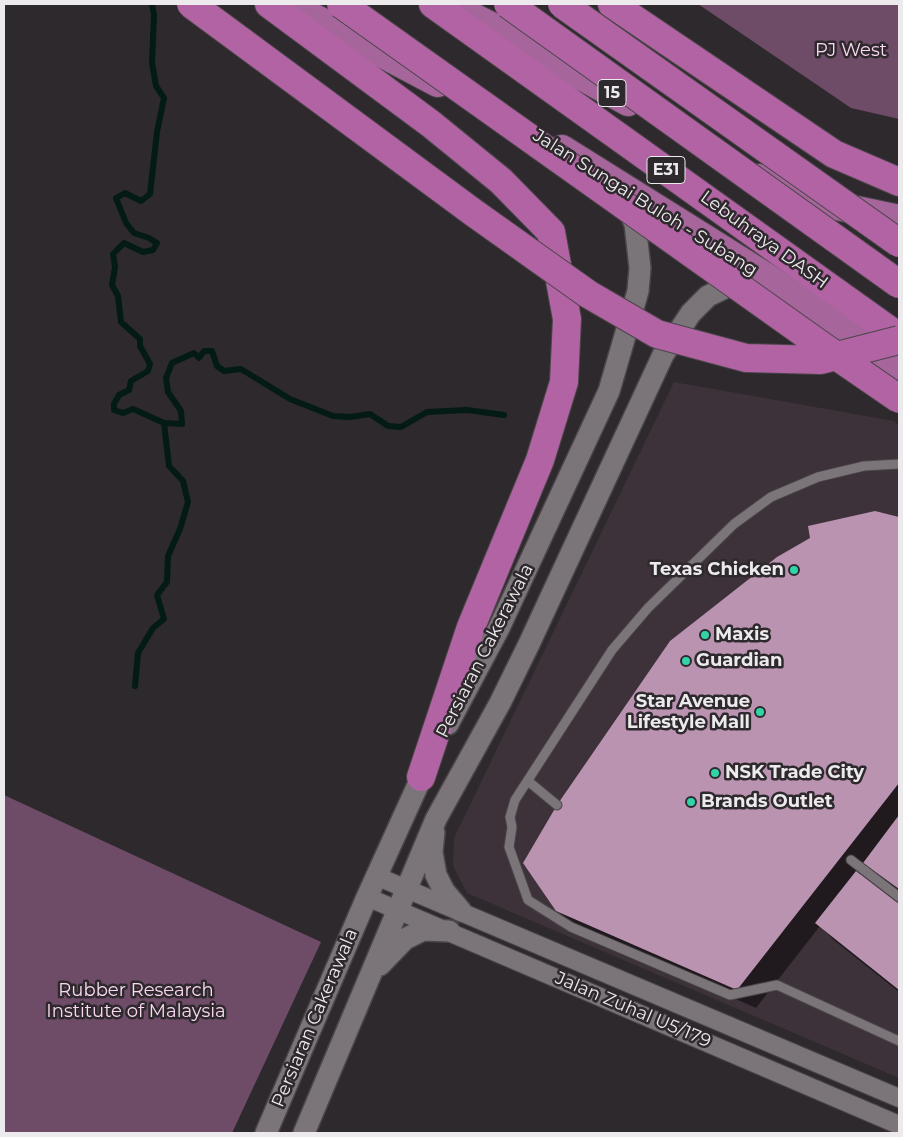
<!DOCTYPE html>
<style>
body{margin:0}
#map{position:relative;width:903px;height:1137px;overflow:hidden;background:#2e292d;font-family:Montserrat,sans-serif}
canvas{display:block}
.frame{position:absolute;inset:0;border:5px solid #edeaed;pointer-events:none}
</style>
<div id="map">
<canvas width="903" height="1137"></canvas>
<div class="frame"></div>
</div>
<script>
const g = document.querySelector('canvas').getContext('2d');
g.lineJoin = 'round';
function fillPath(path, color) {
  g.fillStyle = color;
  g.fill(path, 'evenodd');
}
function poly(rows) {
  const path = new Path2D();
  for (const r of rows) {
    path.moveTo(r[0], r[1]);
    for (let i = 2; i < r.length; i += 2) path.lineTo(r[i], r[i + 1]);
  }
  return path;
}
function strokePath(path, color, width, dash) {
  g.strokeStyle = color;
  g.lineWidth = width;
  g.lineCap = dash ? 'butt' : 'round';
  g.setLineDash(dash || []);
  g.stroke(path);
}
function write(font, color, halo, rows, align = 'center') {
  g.font = font + ' Montserrat,sans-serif';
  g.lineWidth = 5;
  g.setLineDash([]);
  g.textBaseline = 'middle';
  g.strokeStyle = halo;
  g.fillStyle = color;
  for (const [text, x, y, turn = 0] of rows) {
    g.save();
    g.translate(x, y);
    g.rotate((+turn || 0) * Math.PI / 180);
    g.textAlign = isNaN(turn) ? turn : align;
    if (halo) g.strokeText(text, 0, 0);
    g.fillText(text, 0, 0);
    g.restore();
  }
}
fillPath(poly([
 [674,382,894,421,899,426,899,1078,467,893,453,866,454,838]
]), '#3d323a');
fillPath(poly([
 [698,4,899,4,899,119,851,108],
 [4,795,321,942,232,1133,4,1133]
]), '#6e4c67');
fillPath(poly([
 [898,517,899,893,868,866,860,875,899,906,899,992,835,941,820,926,756,1008,576,929,557,910]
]), '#0007');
strokePath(poly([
 [152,4,154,15,152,63,156,86,164,98,157,132,150,194,141,201,125,193,116,198,126,223,134,233,149,238,157,243,153,250,143,252,124,243,113,254,115,267,112,285,118,296,121,322,140,339,140,346,150,364,148,371,131,381,129,390,119,395,114,404,114,410,123,413,133,409,164,423,182,424,181,411,168,392,166,378,172,363,194,353,199,358,204,351,212,351,217,366,224,371,241,369,290,399,333,416,350,417,370,414,388,426,401,427,427,412,467,410,504,415],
 [135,686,138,653,153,628,164,619,157,595,167,582,168,556,180,529,188,502,183,481,169,466,164,423]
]), '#031b14', 6);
fillPath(poly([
 [875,511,899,517,899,783,737,990,556,911,523,863,557,805,670,641,777,557,810,538,808,526],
 [899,815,899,889,863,863],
 [856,871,899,904,899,990,815,923]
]), '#b993b0');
const service = poly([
 [899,464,864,466,818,477,771,497,734,524,648,608,612,650,515,800,510,817,512,827,509,847,528,900,571,927,730,995,777,985,899,1041],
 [528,781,557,805],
 [851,860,899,897]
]);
const minor = poly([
 [376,876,899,1098],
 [367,897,899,1125]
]);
const tertiary = poly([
 [448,724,499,628,609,391,638,291,640,268,635,224,626,203],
 [434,832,432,852,436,875,444,891,461,911],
 [380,965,405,939,423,930,449,931],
 [266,1133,367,897,427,765],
 [304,1133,436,819,500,703,529,644,663,355,691,313,708,296,733,284,747,280]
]);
const trunk = poly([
 [288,4,438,83],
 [447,4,495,28,628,102],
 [562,149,765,276,899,366],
 [759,178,823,203,899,219]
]);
const motorway = poly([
 [269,4,431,124,501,181,551,232,567,319,564,382,540,460,471,627,421,777],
 [433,4,899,337],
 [612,4,834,154,899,182]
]);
strokePath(service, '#4a4549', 11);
strokePath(minor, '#4a4549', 20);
strokePath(tertiary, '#4a4549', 24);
strokePath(trunk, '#4a4549', 30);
strokePath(motorway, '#4a4549', 30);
strokePath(service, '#7b757a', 9);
strokePath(minor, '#7b757a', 18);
strokePath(tertiary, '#7b757a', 21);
strokePath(trunk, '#a6669b', 28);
strokePath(motorway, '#b163a3', 28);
const motorwayBridge = poly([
 [191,4,474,213,588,294,657,334,746,358,821,360,899,340],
 [341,4,822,346,899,399],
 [508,4,899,284],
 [562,4,899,243]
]);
strokePath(motorwayBridge, '#4a4549', 30, []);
strokePath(motorwayBridge, '#b163a3', 28);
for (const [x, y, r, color] of [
 [794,570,5,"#31d4a9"],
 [705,635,5,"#31d4a9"],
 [686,661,5,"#31d4a9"],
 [760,712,5,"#31d4a9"],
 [715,773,5,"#31d4a9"],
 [691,802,5,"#31d4a9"]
]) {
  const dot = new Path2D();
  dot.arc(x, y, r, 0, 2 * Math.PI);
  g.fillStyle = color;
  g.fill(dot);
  strokePath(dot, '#2e292d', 2);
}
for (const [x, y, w] of [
 [612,93,28],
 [666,170,38]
]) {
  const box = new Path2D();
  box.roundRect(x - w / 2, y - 13.5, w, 27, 4);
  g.fillStyle = '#2e292d';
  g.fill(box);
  strokePath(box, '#edeaed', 1);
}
write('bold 16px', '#edeaed', null, [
 ["15",612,93],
 ["E31",666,170]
]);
write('18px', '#fbd7f3', '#2e292d', [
 ["PJ West",851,51],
 ["Rubber Research",136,991],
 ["Institute of Malaysia",136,1012]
]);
write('18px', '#edeaed', '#2e292d', [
 ["Jalan Sungai Buloh - Subang",645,203,32],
 ["Lebuhraya DASH",764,240,36],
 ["Persiaran Cakerawala",485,651,-63],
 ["Jalan Zuhal U5/179",633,1010,23],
 ["Persiaran Cakerawala",315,1018,-67]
]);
write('bold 18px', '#edeaed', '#2e292d', [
 ["Texas Chicken",784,570,"right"],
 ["Maxis",715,635],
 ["Guardian",696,661],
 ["Star Avenue",750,702,"right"],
 ["Lifestyle Mall",750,723,"right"],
 ["NSK Trade City",725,773],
 ["Brands Outlet",701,802]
], 'left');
</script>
